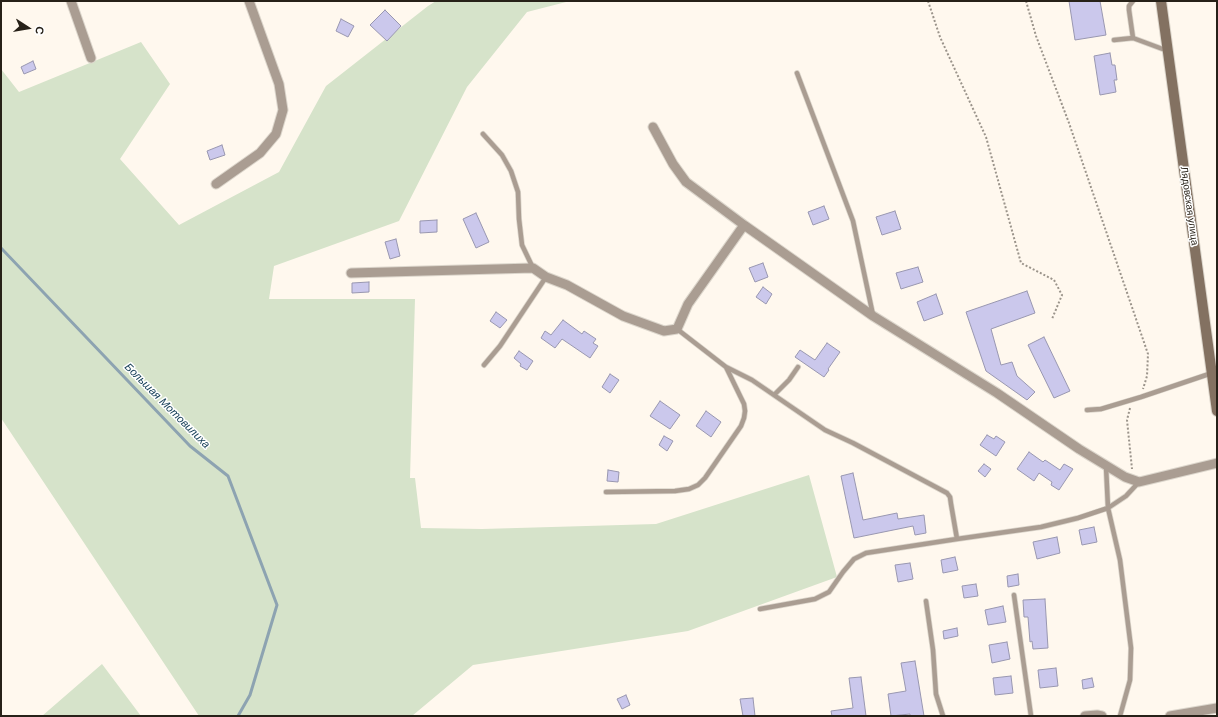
<!DOCTYPE html>
<meta charset="utf-8">
<style>
body{margin:0}
#map{position:relative;width:1218px;height:717px;overflow:hidden;background:#fff8ee;font-family:Helvetica,sans-serif}
canvas{display:block}
.frame{position:absolute;inset:0;border:2px solid #272118;pointer-events:none}
.north{position:absolute;left:8px;top:8px;width:40px;height:40px;-webkit-text-stroke:3px #fff;paint-order:stroke;rotate:102deg;font-size:11px;font-weight:700;line-height:16px;text-align:center;color:#272118}
.north::after{content:'';display:block;margin:auto;width:14px;height:18px;background:#272118;clip-path:polygon(50% 0,100% 100%,50% 72%,0 100%)}
</style>
<div id="map">
<canvas width="1218" height="717"></canvas>
<div class="frame"></div>
<div class="north">С</div>
</div>
<script>
const g = document.querySelector('canvas').getContext('2d');
g.lineJoin = 'round';
function fillPath(path, color) {
  g.fillStyle = color;
  g.fill(path, 'evenodd');
}
function poly(rows) {
  const path = new Path2D();
  for (const r of rows) {
    path.moveTo(r[0], r[1]);
    for (let i = 2; i < r.length; i += 2) path.lineTo(r[i], r[i + 1]);
  }
  return path;
}
function strokePath(path, color, width, dash) {
  g.strokeStyle = color;
  g.lineWidth = width;
  g.lineCap = dash ? 'butt' : 'round';
  g.setLineDash(dash || []);
  g.stroke(path);
}
function write(font, color, halo, rows, align = 'center') {
  g.font = font + ' Helvetica,sans-serif';
  g.lineWidth = 3;
  g.setLineDash([]);
  g.textBaseline = 'middle';
  g.strokeStyle = halo;
  g.fillStyle = color;
  for (const [text, x, y, turn = 0] of rows) {
    g.save();
    g.translate(x, y);
    g.rotate((+turn || 0) * Math.PI / 180);
    g.textAlign = isNaN(turn) ? turn : align;
    if (halo) g.strokeText(text, 0, 0);
    g.fillText(text, 0, 0);
    g.restore();
  }
}
fillPath(poly([
 [436,1,570,1,527,12,467,87,399,221,274,266,269,299,415,299,410,478,415,478,421,528,482,529,656,524,809,475,837,577,688,631,473,665,412,716,199,716,1,418,1,69,19,92,141,42,170,84,120,159,179,225,279,172,326,86,428,6],
 [102,664,141,716,42,716]
]), '#d6e3ca');
strokePath(poly([
 [1,248,190,446,228,476,277,605,250,695,238,716]
]), '#8da3b1', 3);
const building = poly([
 [1069,1,1100,1,1106,35,1075,40,1069,1],
 [385,10,401,26,387,41,370,25,385,10],
 [341,19,354,26,348,37,336,31,341,19],
 [1110,53,1112,65,1115,65,1117,80,1114,80,1116,92,1100,95,1094,56,1110,53],
 [33,61,36,69,24,74,21,67,33,61],
 [222,145,225,155,210,160,207,151,222,145],
 [824,206,829,219,813,225,808,212,824,206],
 [895,211,901,229,882,235,876,217,895,211],
 [476,213,489,242,476,248,463,219,476,213],
 [437,220,437,232,420,233,420,221,437,220],
 [396,239,400,256,390,259,385,242,396,239],
 [763,263,768,277,755,282,749,268,763,263],
 [918,267,923,282,901,289,896,273,918,267],
 [369,282,369,292,352,293,352,283,369,282],
 [763,287,772,294,766,304,756,297,763,287],
 [1027,291,1035,313,991,329,1001,365,1012,362,1017,376,1035,392,1027,400,986,371,966,312,1027,291],
 [936,294,943,314,924,321,917,302,936,294],
 [496,312,507,320,500,328,490,321,496,312],
 [563,320,582,334,584,331,596,339,593,343,598,346,590,358,562,339,555,348,541,338,545,331,551,335,563,320],
 [1044,337,1070,391,1054,398,1028,345,1044,337],
 [827,343,840,352,828,369,829,370,824,377,795,357,800,350,815,360,827,343],
 [519,351,533,361,527,370,520,366,521,364,514,358,519,351],
 [610,374,619,380,610,393,602,387,610,374],
 [660,401,680,415,670,429,650,416,660,401],
 [706,411,721,422,711,437,696,426,706,411],
 [987,435,994,439,996,436,1005,442,996,456,980,445,987,435],
 [664,436,673,441,667,451,659,445,664,436],
 [1029,452,1043,462,1045,460,1060,470,1064,464,1073,469,1059,490,1051,485,1052,482,1039,473,1034,481,1017,469,1029,452],
 [984,464,991,469,985,477,978,471,984,464],
 [608,470,619,472,618,482,607,481,608,470],
 [853,473,863,520,897,513,898,519,924,515,926,533,915,535,913,526,854,538,841,476,853,473],
 [1094,527,1097,542,1082,545,1079,530,1094,527],
 [1057,537,1060,553,1037,559,1033,542,1057,537],
 [955,557,958,570,943,573,941,560,955,557],
 [910,563,913,579,898,582,895,565,910,563],
 [1018,574,1019,585,1008,587,1007,576,1018,574],
 [976,584,978,596,964,598,962,586,976,584],
 [1045,599,1048,648,1033,649,1032,641,1030,642,1028,617,1024,617,1023,600,1045,599],
 [1003,606,1006,622,988,625,985,610,1003,606],
 [957,628,958,636,944,639,943,631,957,628],
 [1007,642,1010,659,992,663,989,645,1007,642],
 [915,661,924,716,910,716,910,714,891,716,888,694,906,691,901,663,915,661],
 [1056,668,1058,686,1040,688,1038,670,1056,668],
 [1011,676,1013,693,995,695,993,678,1011,676],
 [861,677,866,716,832,716,831,711,853,708,849,678,861,677],
 [1092,678,1094,687,1083,689,1082,680,1092,678],
 [626,695,630,705,622,709,617,699,626,695],
 [753,698,755,716,743,716,740,699,753,698]
]);
fillPath(building, '#cbc8ec');
strokePath(building, '#9997b0', 1);
const service = poly([
 [1133,1,1129,6,1129,10,1133,38,1168,51],
 [1114,40,1133,38],
 [797,73,853,221,873,315],
 [483,134,502,155,511,171,518,192,519,219,522,245,533,268],
 [484,365,500,346,546,277],
 [726,367,752,380,825,430,853,443,947,493,950,497,951,504,957,539,1041,527,1078,518,1108,508,1126,496,1139,482],
 [774,395,789,380,798,367],
 [1087,410,1101,409,1141,397,1212,373],
 [1106,466,1108,508,1120,560,1131,648,1130,680,1120,716],
 [606,492,675,491,689,489,698,485,705,478,741,426,744,418,745,411,744,404,726,367,677,329],
 [1014,595,1031,716],
 [926,601,933,650,936,694,943,716],
 [760,609,815,599,829,592,843,572,854,559,866,553,957,539]
]);
const minor = poly([
 [71,1,91,58],
 [653,127,673,164,686,182,744,225,873,316,997,393,1079,449,1125,477,1139,482,1217,463],
 [216,184,260,153,276,134,283,110,279,84,249,1],
 [351,273,533,268,546,277,567,285,623,316,664,331,677,329,688,304,744,225],
 [1085,716,1097,715,1102,716],
 [1170,716,1217,708]
]);
const secondary = poly([
 [1161,1,1217,411]
]);
strokePath(service, '#dcd6cc', 6);
strokePath(minor, '#dcd6cc', 11);
strokePath(secondary, '#dcd6cc', 12);
strokePath(poly([
 [928,1,940,37,986,137,1021,263,1054,280,1062,295,1052,319],
 [1026,1,1036,36,1069,123,1148,354,1147,376,1143,389],
 [1130,408,1127,420,1132,469]
]), '#9b948b', 2, [2, 2]);
strokePath(service, '#aa9d92', 4.5);
strokePath(minor, '#aa9d92', 9);
strokePath(secondary, '#837161', 10);
write('10px', '#272118', '#fff', [
 ["Лядовская улица",1189,206,82]
]);
write('italic 11px', '#0f3952', '#fff', [
 ["Большая Мотовилиха",167,406,45]
]);
</script>
